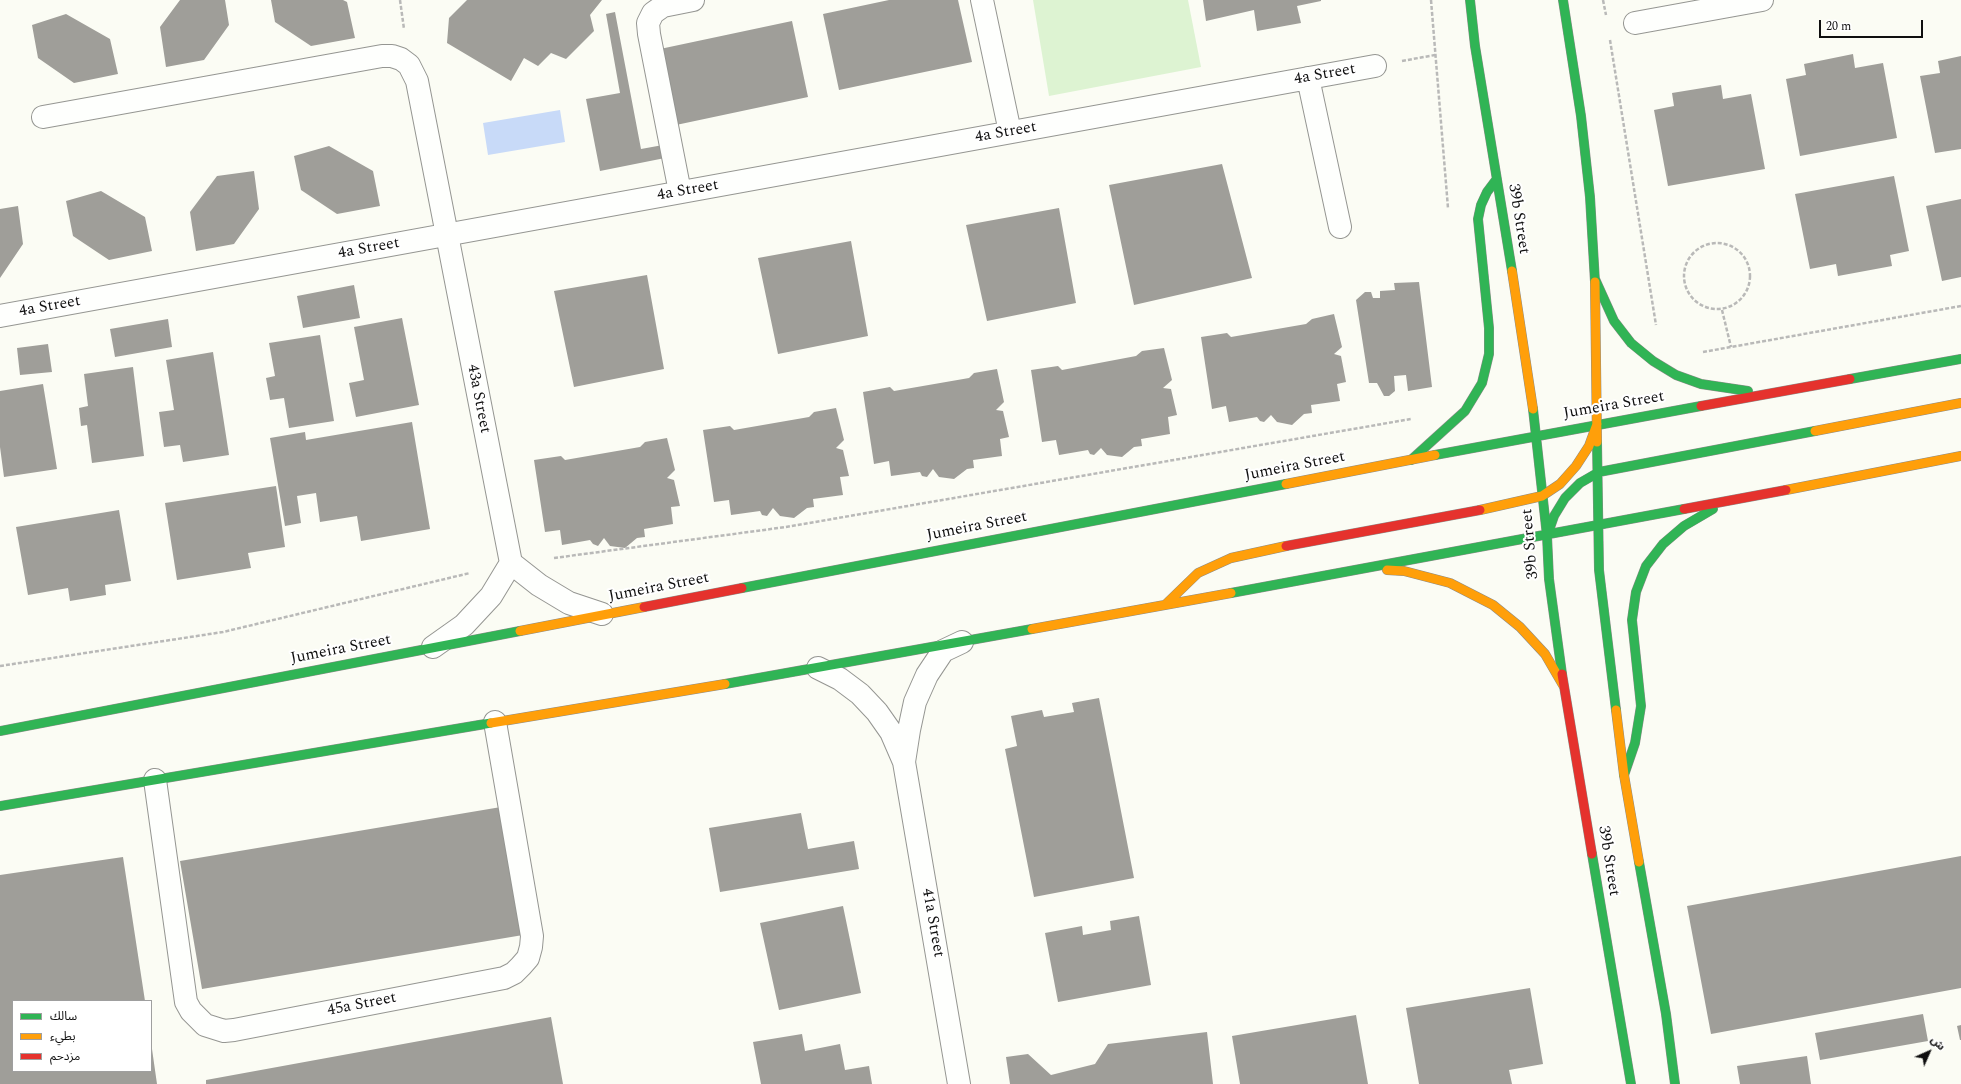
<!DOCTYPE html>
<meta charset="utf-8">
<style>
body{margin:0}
#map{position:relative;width:1961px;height:1084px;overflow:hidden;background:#fbfcf4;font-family:Spectral,"Noto Sans Arabic",serif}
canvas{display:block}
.legend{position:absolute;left:12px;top:1000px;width:140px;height:72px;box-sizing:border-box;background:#fff;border:1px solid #9f9f9f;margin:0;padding:5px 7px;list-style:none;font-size:12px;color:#0f0f0f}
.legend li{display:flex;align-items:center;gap:8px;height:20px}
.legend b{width:20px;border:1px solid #9f9f9f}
.north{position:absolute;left:1909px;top:1032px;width:40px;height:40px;-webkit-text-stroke:3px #fff;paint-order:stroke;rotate:45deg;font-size:11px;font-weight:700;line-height:16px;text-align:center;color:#0f0f0f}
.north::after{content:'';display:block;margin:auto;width:14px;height:18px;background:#0f0f0f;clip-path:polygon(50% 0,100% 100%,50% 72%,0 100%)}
.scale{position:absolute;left:1819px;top:20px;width:104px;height:18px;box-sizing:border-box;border:2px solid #0f0f0f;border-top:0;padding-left:5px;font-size:12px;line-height:14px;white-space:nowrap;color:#0f0f0f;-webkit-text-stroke:3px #fff;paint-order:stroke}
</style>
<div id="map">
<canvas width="1961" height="1084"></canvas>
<ul class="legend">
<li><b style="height:5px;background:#30b455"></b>سالك</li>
<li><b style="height:5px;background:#ff9f0a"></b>بطيء</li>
<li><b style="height:5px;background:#e5322d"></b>مزدحم</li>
</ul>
<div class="north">ش</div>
<div class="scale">20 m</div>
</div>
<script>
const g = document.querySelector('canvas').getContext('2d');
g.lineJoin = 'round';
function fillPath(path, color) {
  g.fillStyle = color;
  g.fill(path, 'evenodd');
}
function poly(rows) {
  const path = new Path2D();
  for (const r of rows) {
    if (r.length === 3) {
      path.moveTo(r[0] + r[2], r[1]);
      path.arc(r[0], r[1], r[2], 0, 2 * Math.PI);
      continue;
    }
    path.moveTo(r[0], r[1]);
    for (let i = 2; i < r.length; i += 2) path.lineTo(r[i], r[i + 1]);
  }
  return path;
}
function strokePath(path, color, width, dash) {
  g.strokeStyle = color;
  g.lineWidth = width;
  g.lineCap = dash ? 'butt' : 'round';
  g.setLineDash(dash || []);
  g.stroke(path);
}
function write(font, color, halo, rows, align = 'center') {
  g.font = font + ' Spectral,serif';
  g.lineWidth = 4;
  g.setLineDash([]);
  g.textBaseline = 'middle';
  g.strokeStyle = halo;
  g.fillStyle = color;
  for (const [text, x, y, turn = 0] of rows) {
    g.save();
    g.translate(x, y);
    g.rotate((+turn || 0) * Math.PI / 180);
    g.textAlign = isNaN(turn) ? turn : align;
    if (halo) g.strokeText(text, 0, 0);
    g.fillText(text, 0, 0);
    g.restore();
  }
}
fillPath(poly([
 [1033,0,1188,0,1201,67,1049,96]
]), '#ddf3d2');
fillPath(poly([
 [560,110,565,142,488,155,483,123]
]), '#c8daf8');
fillPath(poly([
 [180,0,225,0,229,25,204,60,166,67,160,27],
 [271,0,343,0,347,2,355,38,311,46,275,22],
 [467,0,602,0,590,15,594,31,566,59,551,53,538,66,524,58,511,81,447,43,449,18],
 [889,0,958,0,972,62,839,90,823,14],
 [1203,0,1321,0,1321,1,1297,6,1301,23,1257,31,1254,10,1206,21],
 [615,12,641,149,663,145,665,158,600,171,586,99,620,93,606,14],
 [66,14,110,39,118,74,74,83,38,58,32,25],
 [792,21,808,97,676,125,660,49],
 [1853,54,1855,68,1883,63,1897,138,1800,156,1786,79,1806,75,1804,64],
 [1961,56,1961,149,1935,153,1920,76,1940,73,1938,61],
 [1721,85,1723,99,1751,94,1765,169,1668,186,1654,110,1674,106,1672,93],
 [329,146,373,171,380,206,337,214,301,190,294,156],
 [1222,164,1252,278,1134,305,1109,185],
 [254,171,259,209,234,244,196,251,190,212,217,176],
 [1894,176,1909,251,1890,255,1892,266,1838,276,1836,264,1810,269,1795,194],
 [101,191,145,217,152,251,109,260,73,236,66,201],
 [1961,199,1961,277,1942,281,1926,206],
 [18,206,23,244,0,278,0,209],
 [1059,208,1076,303,987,321,966,225],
 [851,241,868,336,778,354,758,258],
 [647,275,664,369,574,387,554,291],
 [1419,282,1432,387,1408,391,1406,375,1394,376,1395,391,1389,396,1384,396,1377,383,1369,383,1356,300,1365,292,1371,292,1373,298,1380,298,1380,291,1395,290,1394,283],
 [354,285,360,318,303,328,297,296],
 [1334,314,1342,347,1334,354,1341,356,1346,382,1337,384,1340,401,1311,405,1312,413,1304,414,1292,425,1277,422,1271,415,1264,422,1260,421,1257,417,1229,422,1226,406,1212,409,1201,337,1227,333,1231,337,1306,324,1312,319],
 [402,318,419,405,356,417,349,383,364,380,354,327],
 [168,319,172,347,115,357,110,329],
 [320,335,334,421,289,428,284,398,270,400,266,378,275,376,269,343],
 [48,344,52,372,20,375,17,348],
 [1164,348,1172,380,1163,388,1171,389,1177,415,1168,417,1170,434,1141,439,1142,446,1134,447,1122,457,1107,455,1101,448,1094,455,1090,454,1088,450,1059,455,1056,440,1042,442,1031,370,1058,366,1062,370,1136,356,1142,351],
 [213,352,229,455,183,462,180,445,164,447,159,412,174,410,166,360],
 [133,367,144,456,92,463,87,425,81,426,79,408,88,406,84,374],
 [997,369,1004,402,996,410,1003,411,1009,437,1000,439,1002,456,973,460,974,468,967,469,954,479,939,477,933,469,927,477,922,476,920,472,891,476,889,461,874,464,863,392,890,387,894,391,969,378,974,373],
 [43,384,57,469,4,477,0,447,0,391],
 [836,408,844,440,836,448,843,450,849,476,840,477,843,495,813,499,814,507,807,508,794,518,780,516,773,508,767,516,762,515,760,511,731,515,729,500,714,502,703,430,730,426,734,430,809,417,814,412],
 [412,422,430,529,361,541,357,516,320,522,316,493,297,496,301,523,285,526,270,438,305,432,306,440],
 [667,438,675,470,667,478,674,480,680,506,671,507,673,524,644,529,645,537,637,538,625,548,610,546,604,538,598,546,593,544,590,540,562,545,560,530,545,532,534,460,561,456,565,460,640,447,645,442],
 [276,486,285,547,248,553,251,568,177,580,165,503],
 [119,510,131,581,105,585,106,595,70,601,68,588,28,595,16,527],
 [1099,698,1134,878,1034,897,1005,749,1017,746,1011,716,1042,710,1044,717,1074,712,1072,703],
 [501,807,523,935,202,989,180,861],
 [801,813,808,849,854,841,859,869,720,892,709,828],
 [1961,856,1961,988,1711,1034,1687,906],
 [123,857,145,1001,13,1001,13,1071,151,1071,152,1049,157,1084,0,1084,0,875],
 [843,906,861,993,779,1010,760,923],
 [1139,916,1151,985,1058,1002,1045,933,1082,926,1083,935,1111,930,1110,921],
 [1530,988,1543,1064,1509,1070,1512,1084,1419,1084,1406,1008],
 [1923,1014,1928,1041,1820,1060,1815,1033],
 [1356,1015,1368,1084,1240,1084,1232,1036],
 [551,1017,563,1084,206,1084,206,1080],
 [1961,1025,1961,1040,1960,1040,1957,1026],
 [1207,1032,1213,1084,1010,1084,1006,1057,1028,1054,1051,1075,1095,1064,1108,1044],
 [802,1034,805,1051,840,1044,845,1070,869,1066,872,1084,761,1084,753,1042],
 [1807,1056,1811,1084,1740,1084,1737,1066]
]), '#9f9e99');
const street = poly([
 [982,0,1010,132],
 [1635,23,1762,0],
 [1308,78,1340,227],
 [43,117,382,56,392,56,401,59,409,65,417,81,511,563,539,585,569,603,602,614],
 [680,192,649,34,648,23,653,13,663,6,693,0],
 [0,316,1375,66],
 [433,647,464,625,491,596,511,563],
 [818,668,840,679,860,694,877,712,891,732,904,762,959,1084],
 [904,762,909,730,915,702,927,675,943,651,962,642],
 [155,780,186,1002,191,1011,205,1025,224,1031,234,1030,504,978,514,973,521,966,528,958,531,947,532,936,495,722]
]);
const fast = poly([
 [1470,0,1475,46,1512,271],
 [1563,0,1581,116,1590,197,1595,282],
 [1595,279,1614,321,1631,343,1653,361,1676,375,1701,384,1748,391],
 [1850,379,1961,359],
 [1533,409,1547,536,1549,579,1562,674],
 [1597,442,1599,570,1616,710],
 [1435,455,1701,406],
 [1411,460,1465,411,1482,383,1489,354,1489,328,1478,219,1481,205,1487,192,1496,180],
 [1547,536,1554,516,1565,498,1580,483,1599,472,1815,431],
 [742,588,1286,484],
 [1231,593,1684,509],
 [725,684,1032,629],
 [0,731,520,631],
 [1624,775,1635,743,1641,706,1632,620,1636,592,1646,566,1663,544,1684,526,1713,509],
 [0,806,491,723],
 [1592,854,1631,1084],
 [1639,862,1666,1014,1675,1084]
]);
const slow = poly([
 [1512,271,1533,409],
 [1595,282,1597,442],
 [1815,431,1961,403],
 [1286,484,1435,455],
 [1786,490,1961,456],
 [1480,510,1542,496,1560,484,1576,466,1589,446,1597,424],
 [1387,570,1404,571,1450,583,1493,605,1520,627,1545,654,1563,685],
 [1166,604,1198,573,1231,558,1286,546],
 [1032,629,1231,593],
 [520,631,644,607],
 [1616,710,1624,775,1639,862],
 [491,723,725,684]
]);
const jam = poly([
 [1701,406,1850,379],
 [1684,509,1786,490],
 [1286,546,1480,510],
 [644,607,742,588],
 [1562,674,1592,854]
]);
strokePath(street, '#959692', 24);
strokePath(fast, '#8c8c89', 10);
strokePath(slow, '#8c8c89', 10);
strokePath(jam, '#8c8c89', 10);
strokePath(poly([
 [400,0,404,29],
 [1431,0,1448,208],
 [1603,0,1606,15],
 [1610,40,1656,325],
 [1402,61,1435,55],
 [1717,276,33],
 [1722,310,1731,347],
 [1703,352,1961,306],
 [554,558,786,527,1411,419],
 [0,666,223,632,470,573]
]), '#b9b9b8', 2.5, [4, 2]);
strokePath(street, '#fefffd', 22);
strokePath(fast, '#30b455', 9);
strokePath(slow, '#ff9f0a', 9);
strokePath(jam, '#e5322d', 9);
write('16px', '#0f0f0f', '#fff', [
 ["4a Street",1325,75,-10],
 ["4a Street",1006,133,-10],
 ["4a Street",688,191,-10],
 ["39b Street",1518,219,81],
 ["4a Street",369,249,-10],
 ["4a Street",50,307,-10],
 ["43a Street",478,399,79],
 ["Jumeira Street",1614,406,-10],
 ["Jumeira Street",1295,467,-11],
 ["Jumeira Street",977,527,-11],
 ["39b Street",1531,544,-95],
 ["Jumeira Street",659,588,-11],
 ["Jumeira Street",341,650,-11],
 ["39b Street",1608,861,81],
 ["41a Street",932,923,80],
 ["45a Street",362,1005,-11]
]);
</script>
